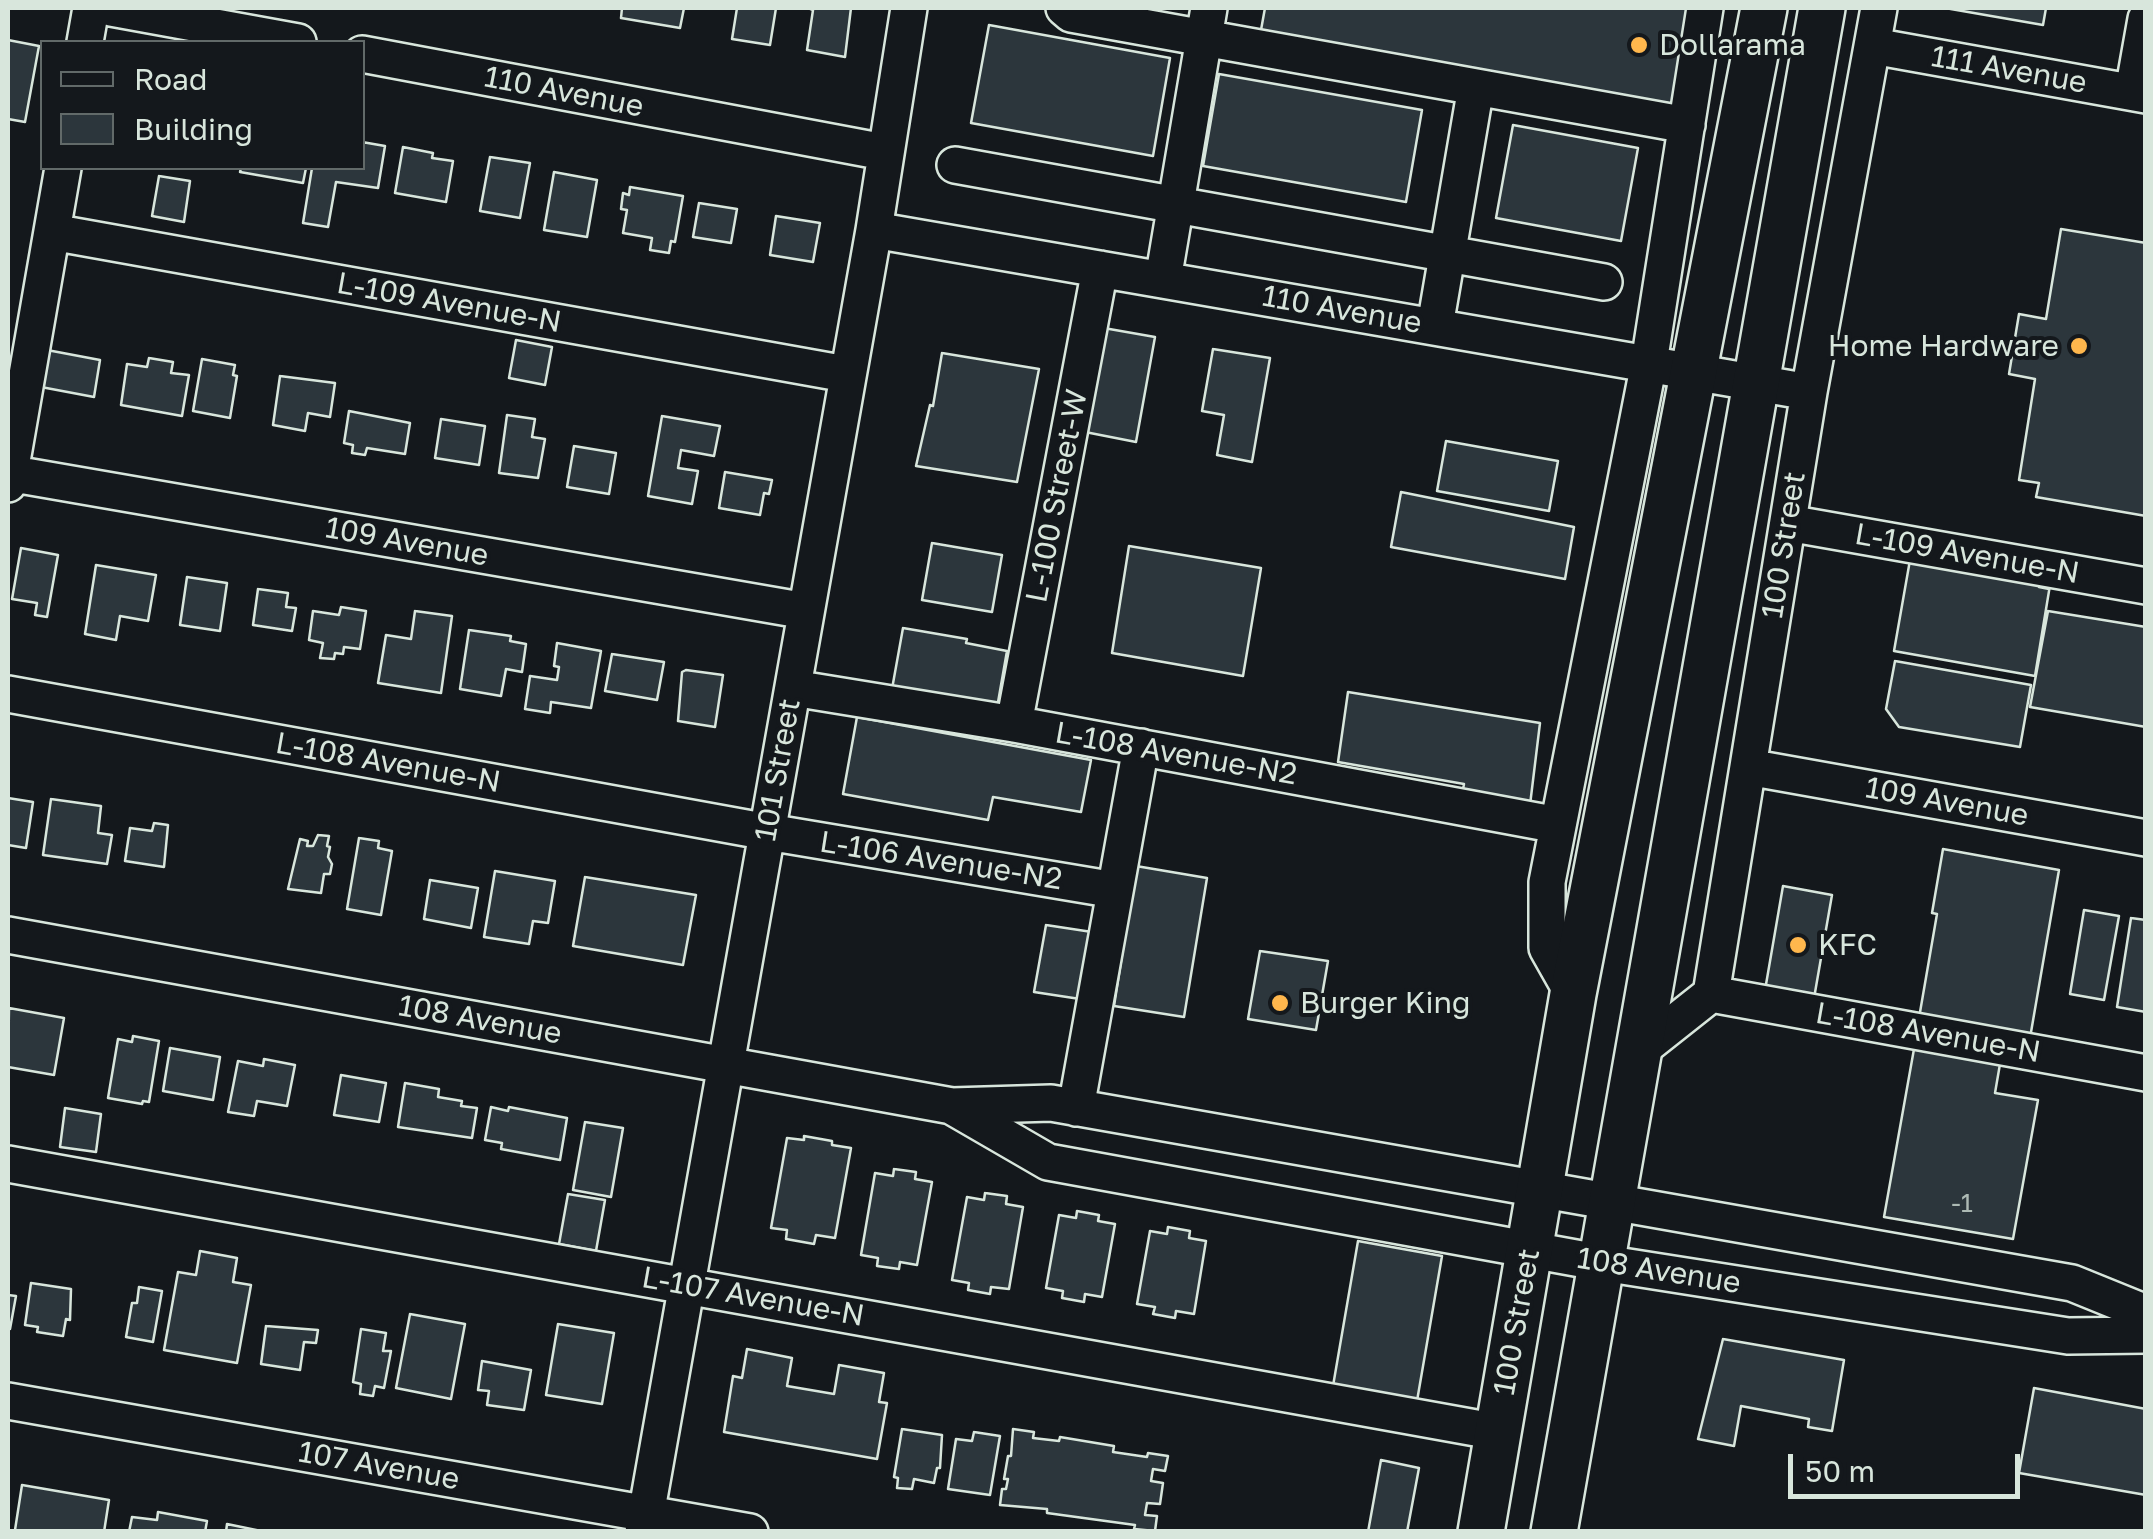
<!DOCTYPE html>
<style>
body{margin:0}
#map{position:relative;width:2153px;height:1539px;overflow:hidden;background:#14181c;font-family:"Golos Text",sans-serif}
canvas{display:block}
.frame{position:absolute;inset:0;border:10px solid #d8e6dc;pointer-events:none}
.legend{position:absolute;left:40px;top:40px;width:325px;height:130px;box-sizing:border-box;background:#14181c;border:2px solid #626a69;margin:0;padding:12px 18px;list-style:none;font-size:30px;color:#d8e6dc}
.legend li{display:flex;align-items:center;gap:20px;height:50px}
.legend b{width:50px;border:2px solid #626a69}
.scale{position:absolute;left:1788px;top:1454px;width:232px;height:45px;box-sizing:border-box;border:5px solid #d8e6dc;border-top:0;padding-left:12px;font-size:30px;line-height:35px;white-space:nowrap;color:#d8e6dc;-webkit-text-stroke:8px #14181c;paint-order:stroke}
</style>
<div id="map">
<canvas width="2153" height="1539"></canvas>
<div class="frame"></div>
<ul class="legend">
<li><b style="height:12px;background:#14181c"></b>Road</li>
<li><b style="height:28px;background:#2c363c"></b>Building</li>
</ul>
<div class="scale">50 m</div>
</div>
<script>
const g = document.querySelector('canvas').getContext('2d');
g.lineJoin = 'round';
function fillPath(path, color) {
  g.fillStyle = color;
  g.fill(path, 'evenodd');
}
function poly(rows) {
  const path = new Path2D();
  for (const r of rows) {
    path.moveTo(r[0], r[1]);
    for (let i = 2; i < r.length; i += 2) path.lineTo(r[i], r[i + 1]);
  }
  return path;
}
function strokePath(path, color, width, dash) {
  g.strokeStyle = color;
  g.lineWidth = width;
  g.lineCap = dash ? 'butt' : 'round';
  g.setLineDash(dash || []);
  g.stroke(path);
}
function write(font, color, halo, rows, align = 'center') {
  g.font = font + ' "Golos Text",sans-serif';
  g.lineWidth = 8;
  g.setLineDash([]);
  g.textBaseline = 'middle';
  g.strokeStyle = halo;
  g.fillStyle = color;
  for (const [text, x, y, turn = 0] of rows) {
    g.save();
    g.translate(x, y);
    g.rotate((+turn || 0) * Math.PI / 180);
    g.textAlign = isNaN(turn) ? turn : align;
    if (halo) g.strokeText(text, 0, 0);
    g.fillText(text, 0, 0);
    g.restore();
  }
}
const building = poly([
 [622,8,684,8,680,28,621,18,622,8],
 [737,8,776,8,770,45,732,39,737,8],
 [851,8,845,57,807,50,813,10,808,8,851,8],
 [1265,8,1700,8,1681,118,1259,41,1265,8],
 [1945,8,2046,8,2043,25,1945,8],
 [989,25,1170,58,1153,156,971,123,989,25],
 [8,40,39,46,25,122,8,119,8,40],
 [1219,74,1422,110,1406,202,1203,166,1219,74],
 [1513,125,1638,148,1621,241,1496,218,1513,125],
 [362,142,385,146,378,188,336,182,328,227,303,223,312,168,362,168,362,142],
 [403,147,433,153,432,158,453,161,446,202,395,193,403,147],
 [490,157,530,163,520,218,480,211,490,157],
 [241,168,306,168,303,183,240,172,241,168],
 [554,172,597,180,587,237,544,230,554,172],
 [159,176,190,181,184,222,152,216,159,176],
 [630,187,683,196,675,242,671,241,669,253,650,250,652,238,623,233,627,210,621,209,623,193,629,195,630,187],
 [699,203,737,209,731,243,693,237,699,203],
 [776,216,820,223,813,262,770,255,776,216],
 [2061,229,2146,243,2146,516,2036,497,2039,483,2019,480,2035,379,2009,374,2019,314,2046,319,2061,229],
 [1098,327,1155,337,1136,442,1080,431,1098,327],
 [516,340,552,347,545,385,509,378,516,340],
 [1213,349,1270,358,1252,462,1217,455,1224,415,1202,411,1213,349],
 [47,350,100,360,94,397,41,387,47,350],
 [942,353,1039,369,1017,482,916,466,930,405,933,406,942,353],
 [149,358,173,362,171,373,189,375,182,416,121,405,127,364,147,367,149,358],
 [202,359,235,365,233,375,237,376,230,418,193,411,202,359],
 [280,376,335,383,330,417,308,413,305,431,273,425,280,376],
 [349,411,410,423,405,454,367,448,365,455,352,453,353,445,344,443,349,411],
 [507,415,535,419,532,437,545,439,538,478,499,473,507,415],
 [662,416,720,426,714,456,681,450,678,468,698,471,692,504,648,496,662,416],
 [441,419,485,426,479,465,435,458,441,419],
 [1446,441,1558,461,1549,511,1437,491,1446,441],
 [574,446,616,453,609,494,567,487,574,446],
 [725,472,772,480,769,494,764,493,760,515,719,508,725,472],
 [1401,492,1574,527,1565,579,1391,547,1401,492],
 [932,543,1002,555,992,612,922,600,932,543],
 [1129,546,1261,568,1243,676,1112,653,1129,546],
 [21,548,58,555,47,617,35,615,37,603,12,599,21,548],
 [1910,560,2040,584,2039,587,2049,589,2050,585,2035,676,1894,651,1910,560],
 [96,565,156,575,148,621,120,616,116,640,85,634,96,565],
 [187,577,227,583,220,631,180,625,187,577],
 [258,589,288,593,286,607,296,608,292,631,253,625,258,589],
 [341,607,366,611,360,649,344,647,343,654,335,653,334,659,320,658,323,643,309,640,313,611,339,615,341,607],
 [415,611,452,616,441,693,378,683,386,635,411,639,415,611],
 [2048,611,2146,627,2146,727,2030,707,2048,611],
 [903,628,967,639,966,643,1007,651,997,708,892,689,903,628],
 [469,630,511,636,510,641,526,644,522,672,506,669,501,696,460,689,469,630],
 [557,643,601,651,591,708,551,702,550,713,525,709,530,676,557,680,559,667,554,666,557,643],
 [612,654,664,662,657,700,605,691,612,654],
 [1895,661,2031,685,2020,747,1899,727,1886,709,1895,661],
 [686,670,723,675,715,727,678,721,682,672,686,670],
 [1348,692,1540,723,1530,805,1462,794,1464,784,1338,762,1348,692],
 [857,717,1091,760,1081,812,993,797,988,820,843,794,857,717],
 [8,798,33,802,26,848,8,845,8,798],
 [51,799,101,806,98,833,112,835,107,864,43,855,51,799],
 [154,823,168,825,164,867,125,861,130,828,152,831,154,823],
 [318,835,329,836,327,846,330,847,328,857,332,864,330,874,324,874,321,893,288,889,300,839,308,841,307,846,313,846,318,835],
 [359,838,379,841,378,848,392,851,381,915,347,909,359,838],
 [1943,849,2059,870,2030,1038,1919,1018,1937,914,1932,913,1943,849],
 [1136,866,1207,878,1184,1017,1114,1006,1136,866],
 [495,871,555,881,548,923,533,921,529,944,484,937,495,871],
 [585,877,696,895,683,965,573,946,585,877],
 [430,880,478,888,471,928,424,919,430,880],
 [1783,886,1832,895,1813,1004,1764,996,1783,886],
 [2084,910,2119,916,2104,1000,2070,994,2084,910],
 [2131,918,2146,920,2146,1012,2117,1007,2131,918],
 [1046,925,1092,932,1080,999,1034,992,1046,925],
 [1260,951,1328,961,1316,1030,1248,1019,1260,951],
 [9,1008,64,1018,54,1075,8,1067,9,1008],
 [133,1036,159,1041,149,1102,143,1101,142,1104,108,1098,118,1039,132,1042,133,1036],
 [170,1048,220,1057,213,1100,163,1091,170,1048],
 [1914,1049,2000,1064,1995,1093,2038,1100,2013,1239,1884,1217,1914,1049],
 [264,1059,295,1065,287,1106,257,1101,254,1116,228,1112,238,1061,263,1066,264,1059],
 [341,1075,386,1083,379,1122,334,1115,341,1075],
 [405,1083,439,1089,438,1097,462,1101,461,1106,477,1108,472,1138,398,1127,405,1083],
 [491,1107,508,1111,509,1107,567,1118,560,1160,501,1149,502,1143,485,1140,491,1107],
 [65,1108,101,1114,96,1152,60,1147,65,1108],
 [585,1122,623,1128,611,1197,573,1190,585,1122],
 [804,1136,832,1141,832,1145,851,1148,835,1238,816,1235,814,1244,786,1239,787,1230,771,1228,787,1138,804,1140,804,1136],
 [894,1169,916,1172,915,1179,932,1182,917,1265,900,1262,899,1269,877,1266,878,1258,861,1255,875,1173,893,1176,894,1169],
 [985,1193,1007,1196,1006,1204,1023,1207,1009,1289,991,1287,990,1294,968,1290,969,1283,952,1280,967,1197,984,1200,985,1193],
 [568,1194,605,1200,596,1251,559,1244,568,1194],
 [1077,1211,1099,1215,1098,1221,1115,1224,1102,1297,1085,1294,1084,1302,1062,1298,1063,1291,1046,1288,1059,1215,1076,1218,1077,1211],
 [1168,1227,1190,1231,1189,1238,1206,1241,1194,1314,1176,1311,1175,1318,1153,1314,1155,1307,1137,1304,1150,1231,1167,1234,1168,1227],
 [1358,1241,1442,1256,1417,1401,1333,1386,1358,1241],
 [200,1251,237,1258,233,1282,251,1285,237,1363,164,1350,178,1272,196,1275,200,1251],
 [31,1283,71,1289,70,1320,66,1319,63,1336,37,1332,38,1327,25,1325,31,1283],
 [8,1284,8,1295,16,1296,10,1329,8,1329,8,1284],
 [139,1287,162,1291,153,1342,126,1337,132,1303,137,1303,139,1287],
 [410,1314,465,1324,451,1399,396,1388,410,1314],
 [558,1324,614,1333,602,1404,546,1395,558,1324],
 [266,1326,318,1330,316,1343,304,1342,300,1370,261,1364,266,1326],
 [361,1329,386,1333,383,1351,391,1351,384,1388,375,1386,373,1396,360,1394,361,1384,353,1382,361,1329],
 [1723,1339,1844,1360,1832,1431,1808,1427,1809,1419,1741,1406,1734,1446,1698,1439,1723,1339],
 [747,1349,792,1358,787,1386,834,1394,839,1365,884,1373,879,1402,887,1403,877,1459,724,1432,733,1376,742,1378,747,1349],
 [482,1361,531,1370,524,1410,487,1405,489,1391,478,1390,482,1361],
 [2034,1388,2146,1409,2146,1495,2019,1473,2034,1388],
 [902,1429,942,1435,940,1468,937,1468,934,1483,914,1479,912,1489,897,1488,898,1478,894,1477,902,1429],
 [1013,1429,1034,1432,1033,1438,1059,1441,1060,1437,1114,1446,1113,1452,1147,1457,1148,1453,1168,1456,1165,1471,1153,1469,1151,1481,1163,1483,1160,1504,1147,1503,1145,1515,1157,1516,1155,1531,1134,1529,1135,1525,1047,1513,1047,1509,1000,1505,1002,1489,1006,1489,1008,1479,1004,1479,1008,1456,1011,1456,1013,1429],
 [974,1432,1000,1436,990,1495,948,1489,956,1439,972,1441,974,1432],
 [1381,1460,1419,1468,1407,1532,1368,1532,1381,1460],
 [22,1485,109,1500,104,1532,8,1532,15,1530,22,1485],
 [158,1512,207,1521,205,1532,129,1532,132,1517,157,1520,158,1512],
 [227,1524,261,1531,261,1532,226,1532,227,1524]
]);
fillPath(building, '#2c363c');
strokePath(building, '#d8e6dc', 2.5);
const minor = poly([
 [111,8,298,42],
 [1064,8,1071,14,1204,38,1163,280],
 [1209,8,1204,38,1687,125],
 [85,42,91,8],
 [1873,46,2146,95],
 [362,54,884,152],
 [2133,92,2146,19],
 [955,165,1604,282],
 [874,230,1809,392],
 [52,232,846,374],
 [1435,326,1476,87],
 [8,473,806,611],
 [8,484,63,168],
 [1788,523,2146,586],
 [793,688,1014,724,1558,825],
 [8,694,768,832,1115,890],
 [1014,724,1100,269],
 [1748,767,2146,838],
 [8,935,952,1106,1051,1103,2072,1283,2146,1313],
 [1573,994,1547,948,1547,882,1649,363,1705,8],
 [1711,994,2146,1073],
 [1639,1051,1711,994,1809,392,1879,8],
 [953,1107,1048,1162,1603,1263,2068,1336,2146,1335],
 [1076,1108,1141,747],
 [8,1164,1498,1432],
 [8,1401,750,1532],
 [643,1532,874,230,909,8]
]);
const major = poly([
 [1481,1532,1573,994,1764,8],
 [1554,1532,1822,8]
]);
strokePath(minor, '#d8e6dc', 40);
strokePath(major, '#d8e6dc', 50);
strokePath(minor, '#14181c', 35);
strokePath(major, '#14181c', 45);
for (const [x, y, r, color] of [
 [1639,45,10,"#ffb74d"],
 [2079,346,10,"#ffb74d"],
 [1798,945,10,"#ffb74d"],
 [1280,1003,10,"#ffb74d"]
]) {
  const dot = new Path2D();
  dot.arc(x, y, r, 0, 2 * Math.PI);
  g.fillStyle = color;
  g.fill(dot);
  strokePath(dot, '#14181c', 4);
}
write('25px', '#adbab4', null, [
 ["-1",1962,1204]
]);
write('30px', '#d8e6dc', '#14181c', [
 ["Dollarama",1659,45],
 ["Home Hardware",2059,346,"right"],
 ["KFC",1818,945],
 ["Burger King",1300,1003]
], 'left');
write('30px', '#d8e6dc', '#14181c', [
 ["111 Avenue",2009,70,10],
 ["110 Avenue",564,92,11],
 ["L-109 Avenue-N",449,303,10],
 ["110 Avenue",1342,310,10],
 ["L-100 Street-W",1057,496,-79],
 ["109 Avenue",407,542,10],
 ["100 Street",1784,545,-81],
 ["L-109 Avenue-N",1967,554,10],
 ["L-108 Avenue-N2",1176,754,10],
 ["L-108 Avenue-N",388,763,10],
 ["101 Street",778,770,-80],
 ["109 Avenue",1947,802,10],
 ["L-106 Avenue-N2",941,861,9],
 ["108 Avenue",480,1020,10],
 ["L-108 Avenue-N",1928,1033,10],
 ["108 Avenue",1659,1271,9],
 ["L-107 Avenue-N",753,1297,10],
 ["100 Street",1517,1322,-80],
 ["107 Avenue",379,1466,10]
]);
</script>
